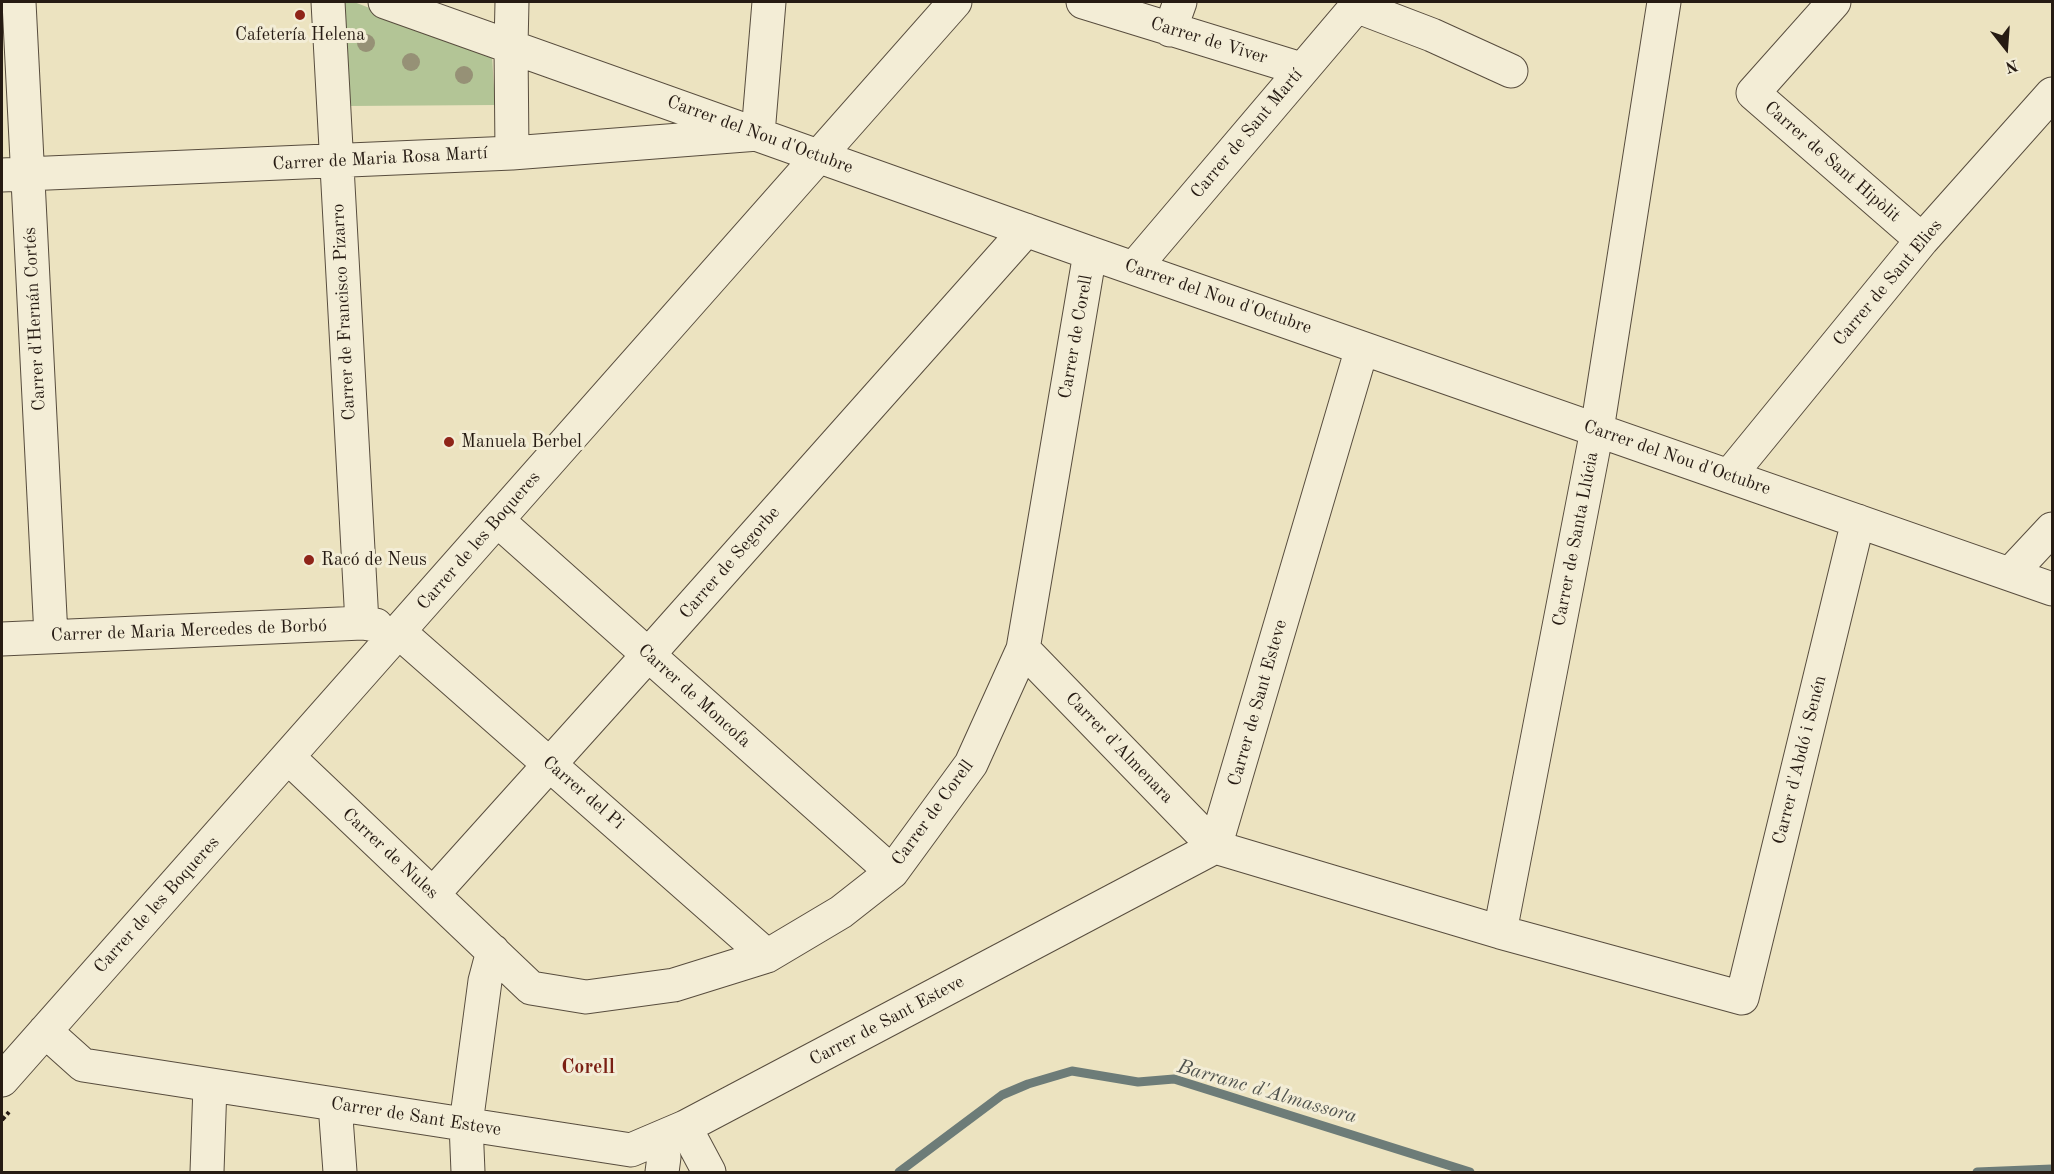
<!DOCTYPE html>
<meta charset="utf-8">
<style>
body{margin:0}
#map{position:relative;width:2054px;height:1174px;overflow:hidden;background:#ece3c0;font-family:"Old Standard TT",serif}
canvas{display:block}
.frame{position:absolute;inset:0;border:3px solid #261b13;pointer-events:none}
.north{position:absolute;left:1976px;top:18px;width:60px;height:60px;-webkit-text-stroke:4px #f3edd6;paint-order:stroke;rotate:163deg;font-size:16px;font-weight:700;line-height:24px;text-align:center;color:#261b13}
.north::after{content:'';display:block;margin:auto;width:21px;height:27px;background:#261b13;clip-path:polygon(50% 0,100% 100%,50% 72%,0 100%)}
</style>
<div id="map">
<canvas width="2054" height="1174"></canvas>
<div class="frame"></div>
<div class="north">N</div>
</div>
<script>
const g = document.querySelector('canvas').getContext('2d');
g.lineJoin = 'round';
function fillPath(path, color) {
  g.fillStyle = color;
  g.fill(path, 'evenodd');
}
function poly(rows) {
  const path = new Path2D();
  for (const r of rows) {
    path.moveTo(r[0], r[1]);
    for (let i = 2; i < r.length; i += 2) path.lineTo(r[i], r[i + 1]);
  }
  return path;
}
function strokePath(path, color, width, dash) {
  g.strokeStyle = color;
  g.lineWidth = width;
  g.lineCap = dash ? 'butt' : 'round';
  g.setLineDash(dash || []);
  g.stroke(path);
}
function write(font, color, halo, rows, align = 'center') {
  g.font = font + ' "Old Standard TT",serif';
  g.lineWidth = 6;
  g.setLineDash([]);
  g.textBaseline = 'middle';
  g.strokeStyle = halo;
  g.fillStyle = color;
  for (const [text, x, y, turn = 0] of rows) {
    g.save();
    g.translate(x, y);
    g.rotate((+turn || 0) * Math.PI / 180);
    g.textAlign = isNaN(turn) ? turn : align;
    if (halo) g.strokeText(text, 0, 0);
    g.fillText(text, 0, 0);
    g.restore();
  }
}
fillPath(poly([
 [343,2,354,2,492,55,495,105,349,106]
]), '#b3c596');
strokePath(poly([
 [899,1172,1002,1095,1028,1084,1072,1071,1138,1082,1174,1079,1470,1172],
 [1977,1172,2052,1169]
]), '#6d7c78', 9);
const minor = poly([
 [19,2,51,636],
 [328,2,362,623],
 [385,2,1090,253,2052,589],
 [1083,2,1301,69],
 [1834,2,1753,93,1922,240],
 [1356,6,1432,35,1511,71],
 [1170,30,1180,2],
 [512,153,511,46,512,2],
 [2,175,512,153,758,134,769,2],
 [1134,268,1360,2],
 [1729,476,1922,240,2052,94],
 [497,520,892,872],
 [2010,574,2052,529],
 [399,632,767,956],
 [2,639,362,623,376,625],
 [1023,649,1215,847,1500,932,1742,998,1858,521],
 [288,757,531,988,586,997,674,985,767,956,841,912,892,872,971,764,1023,649,1090,253],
 [433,894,648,655,1026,230],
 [1500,932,1597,430,1664,2],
 [45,1031,83,1065,631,1150,685,1127,1215,847,1362,348],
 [2,1080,955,2],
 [335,1104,340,1172],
 [685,1127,709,1172],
 [658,1139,664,1157,662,1172],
 [207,1172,210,1085],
 [468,1172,466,1124,485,981,493,951]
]);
strokePath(minor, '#584d3e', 35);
strokePath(poly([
 [2,1120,9,1112]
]), '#261b13', 4, [4.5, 3]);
strokePath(minor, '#f3edd6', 33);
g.fillStyle = '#969176';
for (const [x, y] of [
 [366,43],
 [411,62],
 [464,75]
]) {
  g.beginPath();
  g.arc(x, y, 9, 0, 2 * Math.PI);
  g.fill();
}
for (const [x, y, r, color] of [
 [300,15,6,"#8f2418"],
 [449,442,6,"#8f2418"],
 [309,560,6,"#8f2418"]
]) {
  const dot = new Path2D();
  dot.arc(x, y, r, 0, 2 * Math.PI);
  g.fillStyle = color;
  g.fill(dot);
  strokePath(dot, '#f3edd6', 2);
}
write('18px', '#261b13', '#f3edd6', [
 ["Cafetería Helena",300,35,"center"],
 ["Manuela Berbel",461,442],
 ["Racó de Neus",321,560]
], 'left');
write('18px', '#261b13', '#f3edd6', [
 ["Carrer de Viver",1209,41,17],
 ["Carrer de Sant Martí",1247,134,-50],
 ["Carrer del Nou d'Octubre",760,135,20],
 ["Carrer de Maria Rosa Martí",380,159,-3],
 ["Carrer de Sant Hipòlit",1832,162,41],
 ["Carrer de Sant Elies",1888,283,-50],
 ["Carrer del Nou d'Octubre",1218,297,19],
 ["Carrer de Francisco Pizarro",344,312,-93],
 ["Carrer d'Hernán Cortés",35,319,-93],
 ["Carrer de Corell",1076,337,-80],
 ["Carrer del Nou d'Octubre",1677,458,19],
 ["Carrer de Santa Llúcia",1576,539,-79],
 ["Carrer de les Boqueres",479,541,-49],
 ["Carrer de Segorbe",730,563,-49],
 ["Carrer de Maria Mercedes de Borbó",189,631,-2],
 ["Carrer de Moncofa",694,696,42],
 ["Carrer de Sant Esteve",1258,703,-74],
 ["Carrer d'Almenara",1119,748,46],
 ["Carrer d'Abdó i Senén",1800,760,-76],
 ["Carrer del Pi",583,793,41],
 ["Carrer de Corell",933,813,-54],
 ["Carrer de Nules",390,854,43],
 ["Carrer de les Boqueres",157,905,-48],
 ["Carrer de Sant Esteve",887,1021,-28],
 ["Carrer de Sant Esteve",416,1117,9]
]);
write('bold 20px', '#7a1f14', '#f3edd6', [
 ["Corell",588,1068]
]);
write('italic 20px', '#50534e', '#f3edd6', [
 ["Barranc d'Almassora",1267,1092,16]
]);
</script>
